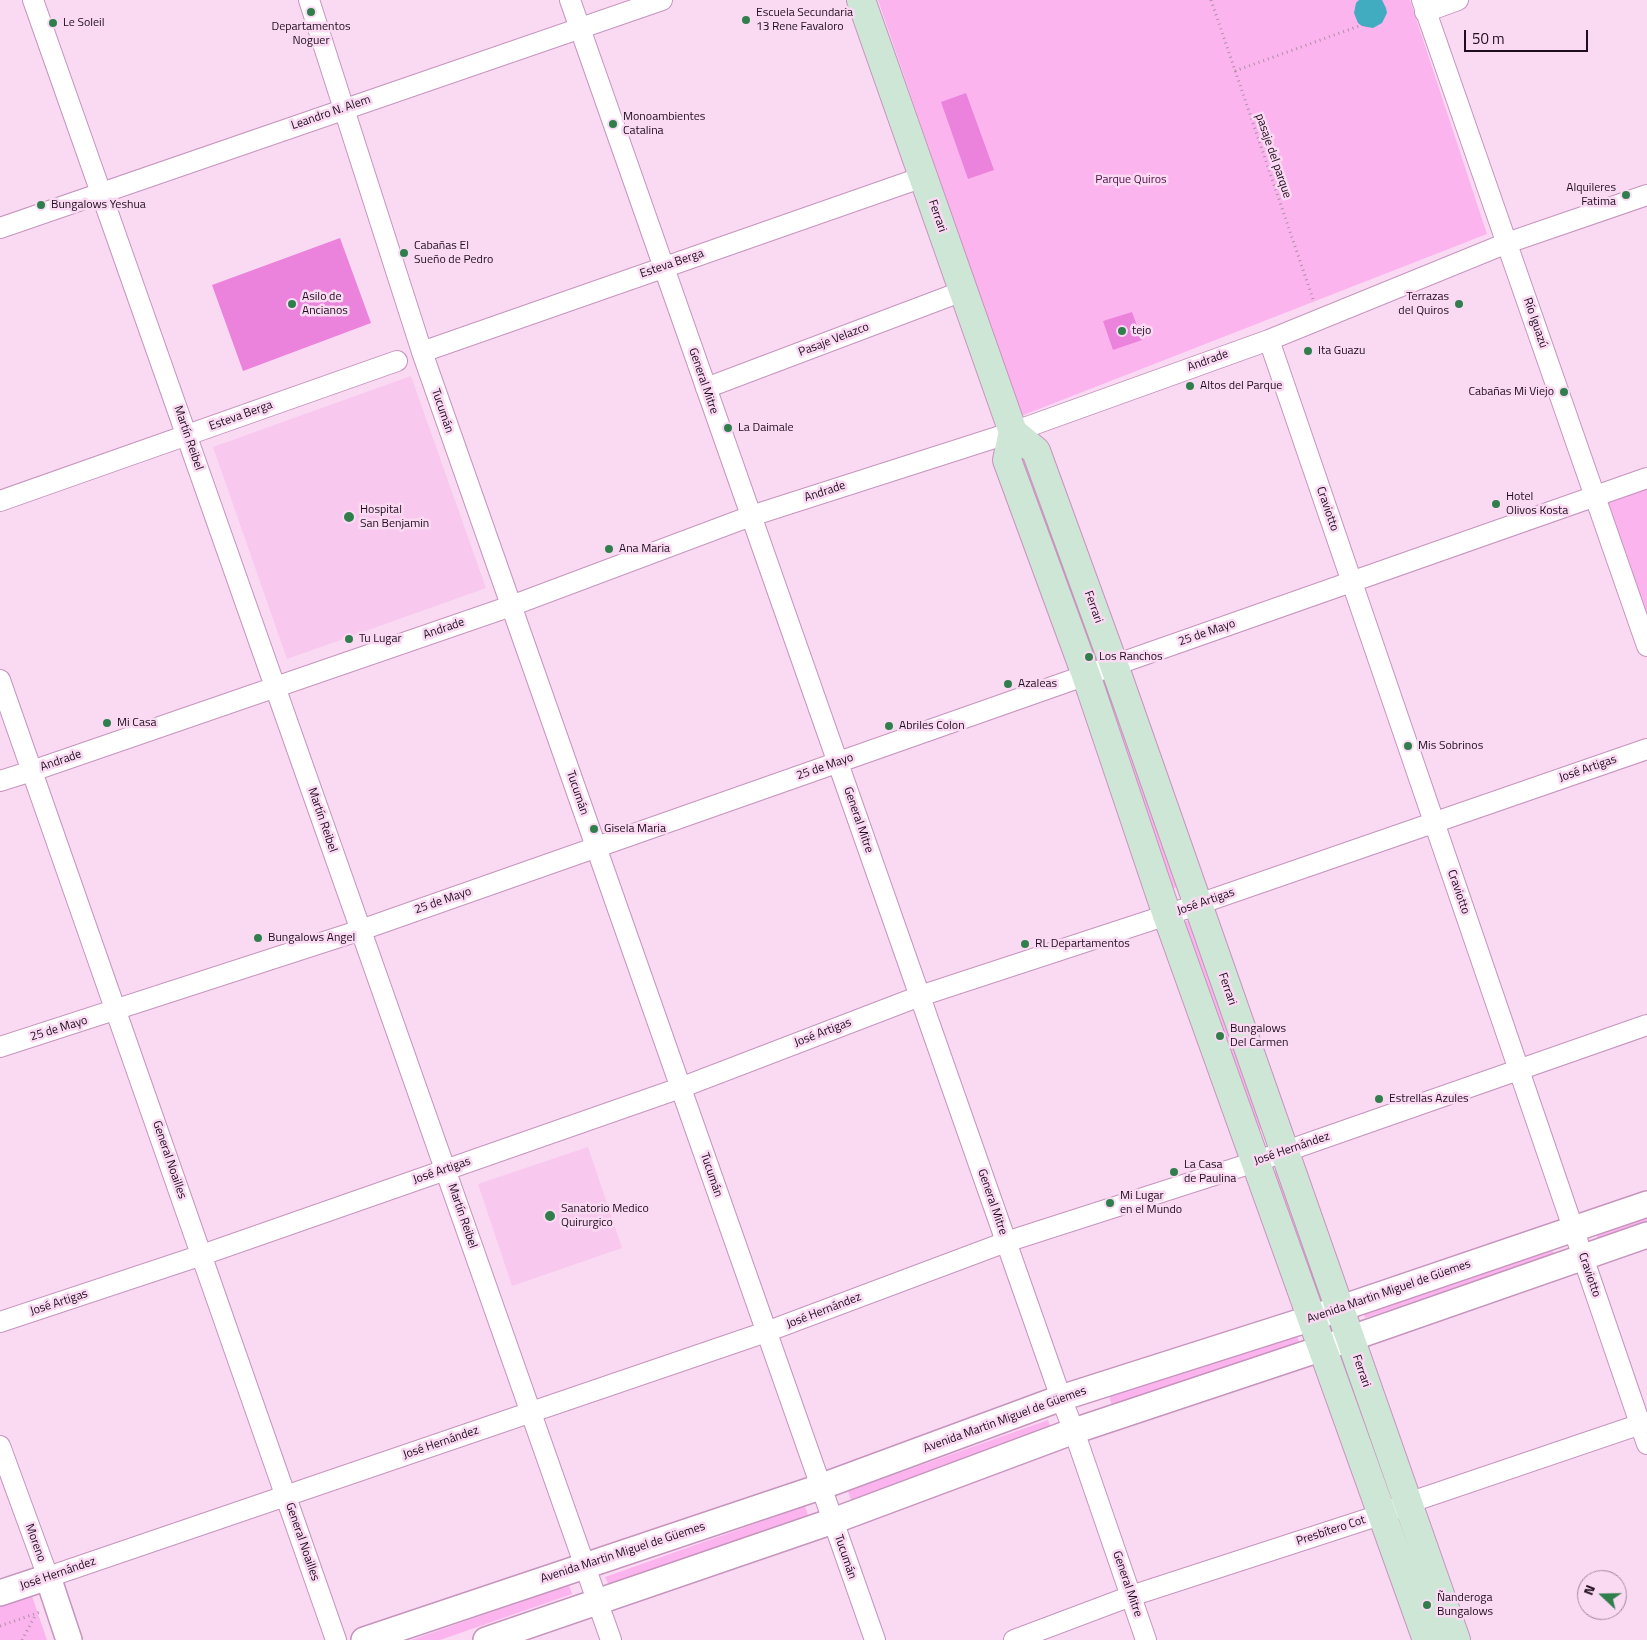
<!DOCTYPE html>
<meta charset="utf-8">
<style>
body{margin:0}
#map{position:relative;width:1647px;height:1640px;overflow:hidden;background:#fadaf3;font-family:"Titillium Web",sans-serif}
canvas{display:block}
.north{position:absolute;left:1577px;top:1570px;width:50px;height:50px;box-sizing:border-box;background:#fadaf3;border:1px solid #a2889d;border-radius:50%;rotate:291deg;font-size:14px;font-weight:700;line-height:20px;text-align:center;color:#1f0d1d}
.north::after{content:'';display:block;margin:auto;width:18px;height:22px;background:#317e4d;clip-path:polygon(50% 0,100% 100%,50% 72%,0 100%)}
.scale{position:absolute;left:1464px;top:30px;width:124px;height:22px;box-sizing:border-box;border:2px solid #1f0d1d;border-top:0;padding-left:6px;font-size:15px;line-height:18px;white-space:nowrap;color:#1f0d1d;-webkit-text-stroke:4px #fadaf3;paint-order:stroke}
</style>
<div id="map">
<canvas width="1647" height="1640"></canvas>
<div class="north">N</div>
<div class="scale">50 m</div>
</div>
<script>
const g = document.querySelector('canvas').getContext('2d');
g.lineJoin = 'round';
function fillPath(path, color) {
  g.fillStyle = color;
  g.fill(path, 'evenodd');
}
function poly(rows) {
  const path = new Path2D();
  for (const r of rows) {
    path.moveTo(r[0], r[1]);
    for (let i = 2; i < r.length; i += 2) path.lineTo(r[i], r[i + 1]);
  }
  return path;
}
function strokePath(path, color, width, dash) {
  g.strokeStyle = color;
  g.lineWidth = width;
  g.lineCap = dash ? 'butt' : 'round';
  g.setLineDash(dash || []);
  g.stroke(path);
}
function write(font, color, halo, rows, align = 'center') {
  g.font = font + ' "Titillium Web",sans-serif';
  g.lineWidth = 5;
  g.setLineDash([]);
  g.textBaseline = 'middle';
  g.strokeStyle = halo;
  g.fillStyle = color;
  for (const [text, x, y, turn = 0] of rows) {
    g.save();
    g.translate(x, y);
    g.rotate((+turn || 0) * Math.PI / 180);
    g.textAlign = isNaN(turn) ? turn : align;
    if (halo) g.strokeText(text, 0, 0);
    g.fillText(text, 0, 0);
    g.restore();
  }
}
fillPath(poly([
 [411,376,486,588,287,659,213,447],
 [588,1147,622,1248,512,1286,478,1184]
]), '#f8c8ef');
fillPath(poly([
 [878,0,1410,0,1487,234,1021,416],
 [1025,441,1099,649,1086,654,1013,446],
 [1647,488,1647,616,1607,502],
 [1110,676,1183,885,1171,889,1097,681],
 [1193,919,1267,1127,1255,1131,1181,923],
 [1281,1169,1328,1299,1315,1304,1269,1173],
 [1647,1212,1647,1222,1598,1239,1595,1230],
 [1551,1245,1554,1254,1365,1318,1362,1309],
 [1296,1333,1299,1342,1112,1406,1109,1396],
 [1048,1420,1051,1429,851,1500,848,1491],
 [805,1506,808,1515,609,1585,605,1577],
 [569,1585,572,1594,440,1640,411,1640],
 [31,1593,47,1640,0,1640,0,1605]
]), '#fcb4ef');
fillPath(poly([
 [1359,0,1382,0,1386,8,1387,13,1382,23,1373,28,1362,26,1358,23,1354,13,1356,3]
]), '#41abc0');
fillPath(poly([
 [966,93,994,170,968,179,941,102],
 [340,238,371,323,243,371,212,285],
 [1132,312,1142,340,1113,350,1103,321]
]), '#eb82db');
const minor = poly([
 [33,0,611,1640],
 [309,0,422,352,875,1640],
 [570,0,1061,1398,1074,1431,1146,1640],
 [1422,0,1647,646],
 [1425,12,1458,0],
 [0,228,662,0],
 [1269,340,1647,1444],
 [422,352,923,177],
 [706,388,963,291],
 [0,501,397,361],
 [0,680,336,1640],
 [0,781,32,771,511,606,751,516,1013,432,1269,340,1507,243,1647,195],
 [0,1047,361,930,1647,478],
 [0,1322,202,1255,680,1088,920,996,1167,915,1647,749],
 [0,1446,48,1577,766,1332,1006,1242,1255,1162,1647,1025],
 [1014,1640,1131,1596,1383,1514,1408,1503,1647,1422]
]);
const tertiary = poly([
 [0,1593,48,1577,69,1640],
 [364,1640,820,1487,1061,1398,1312,1318,1647,1204],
 [486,1640,833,1521,1074,1431,1323,1348,1647,1235]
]);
const secondary = poly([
 [861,0,1013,432,1036,451,1114,665,1456,1640],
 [1013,432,1007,460,1086,675,1167,915,1427,1640]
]);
strokePath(minor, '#c794bd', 22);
strokePath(tertiary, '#c794bd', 28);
strokePath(secondary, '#c794bd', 30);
strokePath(poly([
 [1211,0,1314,302],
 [1235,71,1359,26],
 [0,1626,40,1612],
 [22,1640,36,1614]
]), '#ab90a5', 3, [1, 4]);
strokePath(minor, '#fff', 20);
strokePath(tertiary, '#fff', 25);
strokePath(secondary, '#cee6d6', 28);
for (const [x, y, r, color] of [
 [311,12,5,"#317e4d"],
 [746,20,5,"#317e4d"],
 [53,23,5,"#317e4d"],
 [613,124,5,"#317e4d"],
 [1626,195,5,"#317e4d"],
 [41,205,5,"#317e4d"],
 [404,253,5,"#317e4d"],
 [292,304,5,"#317e4d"],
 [1459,304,5,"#317e4d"],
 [1122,331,5,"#317e4d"],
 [1308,351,5,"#317e4d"],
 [1190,386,5,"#317e4d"],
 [1564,392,5,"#317e4d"],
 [728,428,5,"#317e4d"],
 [1496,504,5,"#317e4d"],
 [349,517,6,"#317e4d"],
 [609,549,5,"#317e4d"],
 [349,639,5,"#317e4d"],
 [1089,657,5,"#317e4d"],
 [1008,684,5,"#317e4d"],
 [107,723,5,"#317e4d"],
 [889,726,5,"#317e4d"],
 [1408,746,5,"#317e4d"],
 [594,829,5,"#317e4d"],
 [258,938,5,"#317e4d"],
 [1025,944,5,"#317e4d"],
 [1220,1036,5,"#317e4d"],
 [1379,1099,5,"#317e4d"],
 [1174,1172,5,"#317e4d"],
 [1110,1203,5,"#317e4d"],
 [550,1216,6,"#317e4d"],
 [1427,1605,5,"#317e4d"]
]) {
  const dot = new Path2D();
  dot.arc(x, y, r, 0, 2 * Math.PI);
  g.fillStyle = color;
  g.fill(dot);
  strokePath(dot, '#fadaf3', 2);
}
write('12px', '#1f0d1d', '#fadaf3', [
 ["Escuela Secundaria",756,13],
 ["13 Rene Favaloro",756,27],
 ["Le Soleil",63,23],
 ["Departamentos",311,27,"center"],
 ["Noguer",311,41,"center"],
 ["Monoambientes",623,117],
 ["Catalina",623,131],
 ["Alquileres",1616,188,"right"],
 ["Fatima",1616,202,"right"],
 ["Bungalows Yeshua",51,205],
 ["Cabañas El",414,246],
 ["Sueño de Pedro",414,260],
 ["Asilo de",302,297],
 ["Ancianos",302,311],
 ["Terrazas",1449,297,"right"],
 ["del Quiros",1449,311,"right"],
 ["tejo",1132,331],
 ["Ita Guazu",1318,351],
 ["Altos del Parque",1200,386],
 ["Cabañas Mi Viejo",1554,392,"right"],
 ["La Daimale",738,428],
 ["Hotel",1506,497],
 ["Olivos Kosta",1506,511],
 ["Hospital",360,510],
 ["San Benjamin",360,524],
 ["Ana Maria",619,549],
 ["Tu Lugar",359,639],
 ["Los Ranchos",1099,657],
 ["Azaleas",1018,684],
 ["Mi Casa",117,723],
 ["Abriles Colon",899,726],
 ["Mis Sobrinos",1418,746],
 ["Gisela Maria",604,829],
 ["Bungalows Angel",268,938],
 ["RL Departamentos",1035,944],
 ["Bungalows",1230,1029],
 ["Del Carmen",1230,1043],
 ["Estrellas Azules",1389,1099],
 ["La Casa",1184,1165],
 ["de Paulina",1184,1179],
 ["Mi Lugar",1120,1196],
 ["en el Mundo",1120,1210],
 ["Sanatorio Medico",561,1209],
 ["Quirurgico",561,1223],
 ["Ñanderoga",1437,1598],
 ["Bungalows",1437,1612]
], 'left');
write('12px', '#1f0d1d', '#fadaf3', [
 ["Leandro N. Alem",331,113,-19],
 ["pasaje del parque",1273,156,71],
 ["Ferrari",937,216,71],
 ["Esteva Berga",672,264,-19],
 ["Río Iguazú",1535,323,71],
 ["Pasaje Velazco",834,340,-21],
 ["Andrade",1208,361,-20],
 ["General Mitre",703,381,71],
 ["Tucumán",442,411,71],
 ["Esteva Berga",241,416,-20],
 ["Martín Reibel",188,438,71],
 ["Andrade",825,492,-18],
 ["Craviotto",1327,509,71],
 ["Ferrari",1093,607,70],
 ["Andrade",444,629,-19],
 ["25 de Mayo",1207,633,-19],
 ["Andrade",61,761,-19],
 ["25 de Mayo",825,767,-19],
 ["José Artigas",1588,769,-19],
 ["Tucumán",577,793,71],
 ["Martín Reibel",322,820,71],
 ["General Mitre",858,820,71],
 ["Craviotto",1458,892,71],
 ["25 de Mayo",443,901,-19],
 ["José Artigas",1206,902,-19],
 ["Ferrari",1227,989,71],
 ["25 de Mayo",59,1029,-17],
 ["José Artigas",823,1033,-21],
 ["José Hernández",1292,1149,-19],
 ["General Noailles",169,1160,71],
 ["José Artigas",442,1171,-19],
 ["Tucumán",711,1175,71],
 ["General Mitre",992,1202,71],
 ["Martín Reibel",462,1216,71],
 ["Craviotto",1589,1275,71],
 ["Avenida Martin Miguel de Güemes",1389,1292,-19],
 ["José Artigas",59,1303,-18],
 ["José Hernández",824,1311,-21],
 ["Ferrari",1361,1371,71],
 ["Avenida Martin Miguel de Güemes",1005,1420,-20],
 ["José Hernández",441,1443,-19],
 ["Presbítero Cot",1331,1531,-18],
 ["General Noailles",302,1542,71],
 ["Moreno",35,1543,70],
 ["Avenida Martin Miguel de Güemes",623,1553,-18],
 ["Tucumán",845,1557,71],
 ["José Hernández",58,1574,-19],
 ["General Mitre",1127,1584,71]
]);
write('12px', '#4f0e48', '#fadaf3', [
 ["Parque Quiros",1131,180]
]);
</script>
